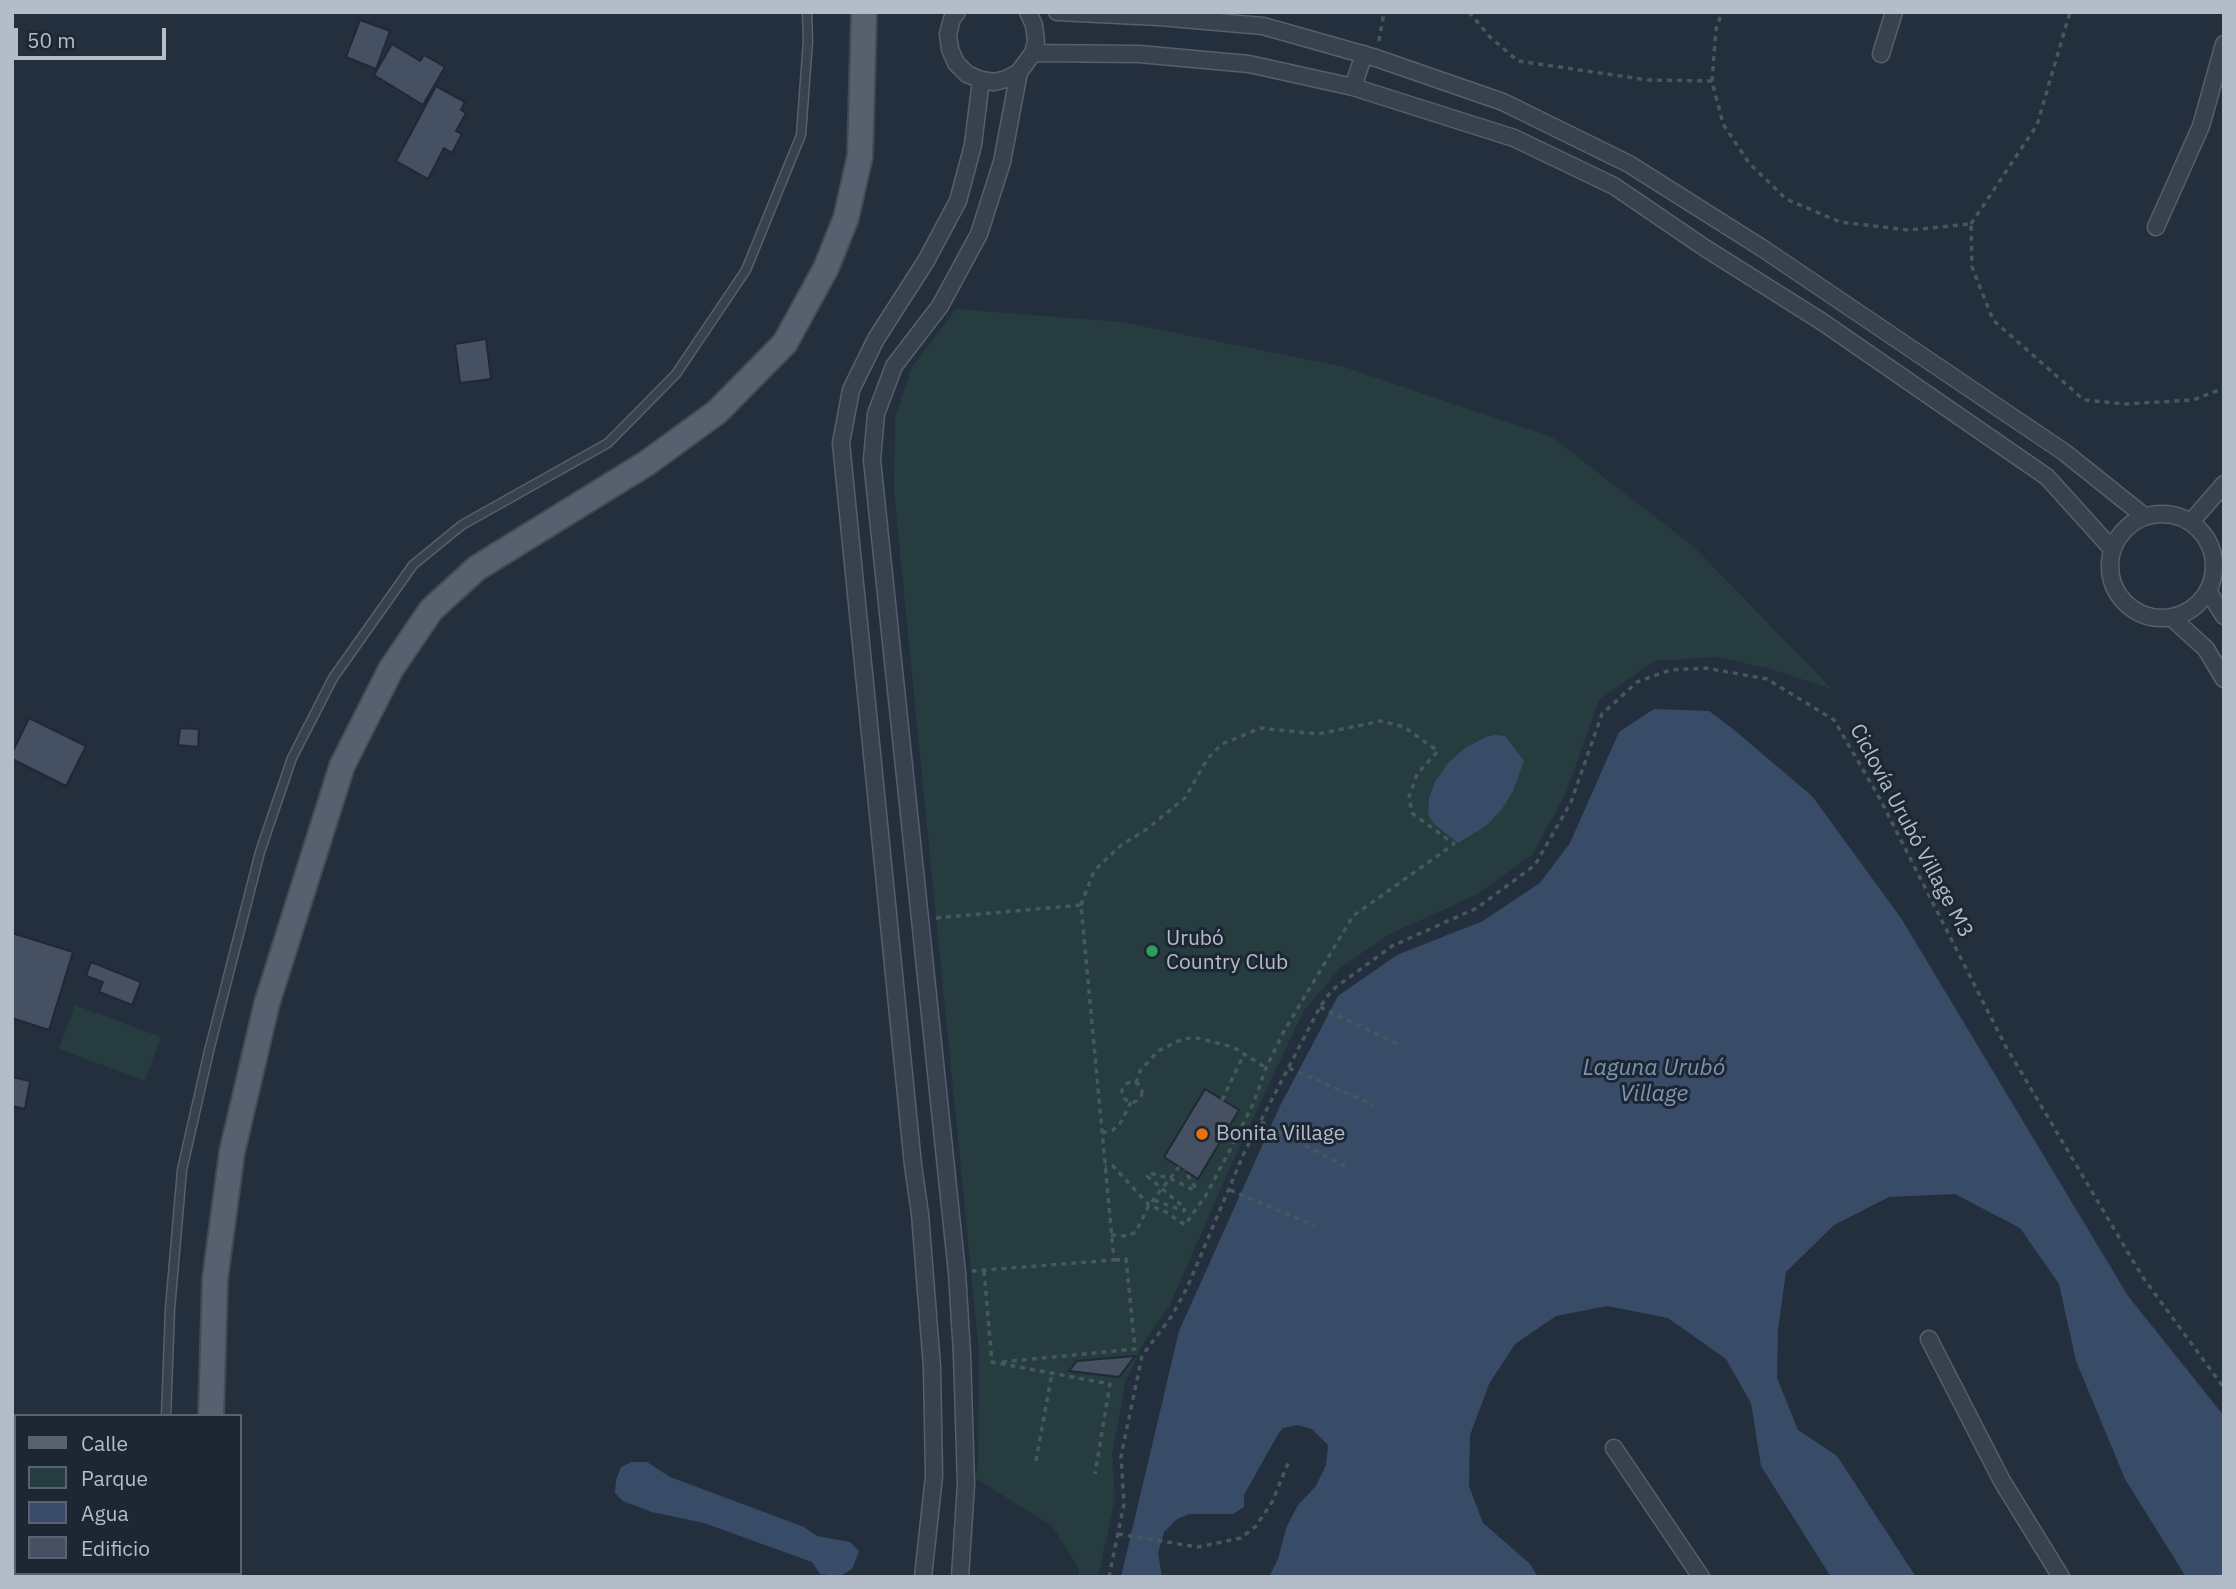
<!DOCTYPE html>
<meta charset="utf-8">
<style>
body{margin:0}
#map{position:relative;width:2236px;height:1589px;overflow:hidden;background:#242f3e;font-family:"IBM Plex Sans",sans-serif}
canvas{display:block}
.frame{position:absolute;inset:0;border:14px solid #b4bcc9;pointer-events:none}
.legend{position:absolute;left:14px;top:1414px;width:228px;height:161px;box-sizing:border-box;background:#1d2633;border:2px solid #59626f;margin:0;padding:9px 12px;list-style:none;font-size:21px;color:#b4bcc9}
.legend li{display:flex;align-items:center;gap:14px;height:35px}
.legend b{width:35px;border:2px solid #59626f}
.scale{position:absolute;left:14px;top:28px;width:152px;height:32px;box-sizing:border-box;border:4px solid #b4bcc9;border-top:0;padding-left:9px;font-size:21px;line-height:24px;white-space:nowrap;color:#b4bcc9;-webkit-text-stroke:5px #1d2633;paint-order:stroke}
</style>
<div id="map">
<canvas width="2236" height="1589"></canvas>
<div class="frame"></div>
<ul class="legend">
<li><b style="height:9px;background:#56606e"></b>Calle</li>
<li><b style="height:19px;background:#263c3f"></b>Parque</li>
<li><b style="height:19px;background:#394c67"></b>Agua</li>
<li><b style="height:19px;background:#455162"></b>Edificio</li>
</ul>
<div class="scale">50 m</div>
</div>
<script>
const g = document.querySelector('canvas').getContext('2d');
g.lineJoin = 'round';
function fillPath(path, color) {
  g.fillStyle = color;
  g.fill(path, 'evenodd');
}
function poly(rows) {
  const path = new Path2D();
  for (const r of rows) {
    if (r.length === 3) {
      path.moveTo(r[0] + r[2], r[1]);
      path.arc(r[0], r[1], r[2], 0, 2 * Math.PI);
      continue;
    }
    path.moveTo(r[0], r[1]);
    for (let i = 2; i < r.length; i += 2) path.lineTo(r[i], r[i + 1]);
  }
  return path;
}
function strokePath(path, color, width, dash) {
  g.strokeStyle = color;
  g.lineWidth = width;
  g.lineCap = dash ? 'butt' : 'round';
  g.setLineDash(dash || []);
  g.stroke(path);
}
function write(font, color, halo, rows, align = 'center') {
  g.font = font + ' "IBM Plex Sans",sans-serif';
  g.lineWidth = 6;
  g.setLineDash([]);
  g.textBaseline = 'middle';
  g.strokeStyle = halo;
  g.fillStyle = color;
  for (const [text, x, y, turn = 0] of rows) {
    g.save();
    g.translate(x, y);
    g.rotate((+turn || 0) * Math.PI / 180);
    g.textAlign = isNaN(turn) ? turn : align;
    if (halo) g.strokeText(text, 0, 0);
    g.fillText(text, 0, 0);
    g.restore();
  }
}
fillPath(poly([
 [956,309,1121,322,1344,367,1552,437,1694,547,1832,689,1771,669,1717,657,1654,661,1599,700,1566,793,1532,855,1474,896,1390,934,1340,968,1303,1012,1233,1161,1169,1307,1147,1337,1126,1380,1112,1454,1115,1499,1098,1577,1079,1577,1078,1567,1052,1526,975,1478,978,1466,979,1352,894,492,895,418,912,367],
 [75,1005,161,1037,145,1081,59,1049]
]), '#263c3f');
fillPath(poly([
 [1654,709,1709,711,1733,729,1812,796,1901,918,2128,1296,2224,1416,2224,1577,2186,1577,2125,1479,2076,1361,2059,1284,2020,1228,1955,1194,1889,1197,1834,1225,1786,1272,1778,1330,1777,1378,1798,1430,1837,1456,1916,1577,1831,1577,1761,1466,1751,1403,1726,1359,1668,1318,1607,1306,1556,1316,1515,1344,1489,1384,1470,1435,1469,1486,1483,1523,1530,1564,1538,1577,1269,1577,1278,1559,1287,1526,1298,1505,1316,1486,1326,1465,1328,1445,1312,1429,1297,1425,1283,1428,1277,1436,1244,1495,1244,1507,1233,1514,1189,1514,1177,1519,1164,1532,1158,1553,1162,1577,1121,1577,1179,1331,1280,1106,1338,996,1397,955,1483,921,1540,883,1570,843,1619,732],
 [1495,735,1505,736,1524,761,1513,791,1502,809,1486,826,1458,843,1434,824,1428,815,1429,798,1435,782,1448,763,1465,748,1486,737],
 [632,1462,647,1462,670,1477,804,1527,817,1536,850,1542,859,1551,852,1569,840,1576,820,1574,812,1562,704,1523,652,1512,623,1501,615,1493,616,1480,621,1467]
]), '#394c67');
const building = poly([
 [360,20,390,31,376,69,346,57,360,20],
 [392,44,420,61,424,55,445,67,423,105,374,75,392,44],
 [436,86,465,102,461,110,466,113,456,131,462,134,452,153,444,148,428,179,396,161,436,86],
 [486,339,491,379,460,383,455,344,486,339],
 [29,718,86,746,66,786,12,759,12,753,29,718],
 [180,728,199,729,198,747,178,745,180,728],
 [12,933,73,952,49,1030,12,1018,12,933],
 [91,962,141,982,132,1005,99,992,103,982,86,976,91,962],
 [12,1077,30,1081,25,1109,12,1106,12,1077],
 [1205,1089,1239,1110,1198,1179,1164,1157,1205,1089],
 [1135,1356,1119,1377,1069,1371,1077,1361,1135,1356]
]);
fillPath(building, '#455162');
strokePath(building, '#1f2835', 2);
const service = poly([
 [166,1416,170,1309,182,1170,209,1051,260,852,292,758,333,678,413,565,462,525,608,443,676,374,746,270,801,135,808,41,807,12],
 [161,1577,161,1573]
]);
const minor = poly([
 [957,12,952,19,948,34,950,49,956,63,967,74,981,80,994,82,1006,79,1019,72,1033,53,1036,41,1034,25,1028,12],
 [1057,12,1159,17,1263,26,1376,58,1503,102,1629,164,1762,248,2064,452,2144,516],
 [1033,53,1139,54,1249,64,1353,87,1514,138,1614,186,1705,248,1821,321,2047,477,2112,549],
 [1881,54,1894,12],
 [1353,87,1364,54],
 [2156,227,2201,126,2224,44],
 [2162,566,52],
 [2191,522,2224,484],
 [2208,591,2224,616],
 [2171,617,2206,649,2224,679],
 [1929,1339,2002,1481,2061,1577],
 [1614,1448,1701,1577],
 [923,1577,934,1476,932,1367,920,1214,913,1165,841,443,851,390,876,339,926,261,958,201,973,145,981,80],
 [960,1577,966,1484,962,1354,957,1273,872,460,876,414,894,366,940,306,979,234,1002,162,1019,72]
]);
const primary = poly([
 [211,1416,215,1279,232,1152,267,1003,342,766,391,669,431,610,477,568,647,463,717,412,785,343,826,268,846,218,860,156,864,12],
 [206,1577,206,1573]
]);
strokePath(service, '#565f6c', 11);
strokePath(minor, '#565f6c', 19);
strokePath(primary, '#414a57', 28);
strokePath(poly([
 [1469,12,1490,37,1518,61,1648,80,1712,81,1723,124,1749,163,1786,199,1840,222,1909,230,1971,224,1972,267,1993,320,2084,400,2125,404,2193,400,2224,388],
 [1379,41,1384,12],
 [1712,81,1716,29,1722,12],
 [1971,224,2037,125,2070,12],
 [1081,905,1094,871,1120,846,1147,829,1185,798,1208,758,1222,744,1261,728,1318,734,1381,721,1404,727,1438,751,1417,774,1409,797,1412,813,1454,844,1353,916,1284,1031,1266,1068,1254,1102,1231,1148,1206,1195,1185,1225,1166,1212,1149,1205,1113,1166,1105,1166],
 [936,918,1081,905,1114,1260,972,1271],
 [1320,1007,1402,1046],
 [1289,1068,1374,1105],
 [1132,1092,10],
 [1136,1083,1140,1071,1158,1051,1178,1041,1193,1037,1233,1047,1266,1068],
 [1222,1100,1244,1054],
 [1261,1122,1348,1168],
 [1102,1133,1113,1130,1121,1122,1131,1102],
 [1230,1190,1315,1226],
 [1154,1200,1184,1211,1185,1208,1147,1176,1150,1173,1171,1179,1194,1190,1196,1188,1184,1170],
 [1111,1235,1127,1236,1136,1232,1149,1205,1179,1167],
 [984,1271,992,1362,1110,1384,1095,1474],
 [1002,1362,1135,1349,1126,1259,1114,1260],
 [1036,1461,1052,1373],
 [1118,1534,1198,1547,1241,1538,1256,1526,1272,1502,1289,1461],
 [1109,1577,1124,1504,1121,1456,1142,1356,1171,1317,1187,1288,1244,1153,1320,1007,1332,990,1392,946,1477,908,1535,865,1571,802,1602,714,1637,682,1670,670,1706,668,1767,679,1834,720,1880,799,2005,1045,2142,1276,2224,1388]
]), '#44595c', 3.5, [5, 5]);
strokePath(service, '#38414e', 8);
strokePath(minor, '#38414e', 16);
strokePath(primary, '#56606e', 24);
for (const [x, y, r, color] of [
 [1152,951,7,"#2e9e5b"],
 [1202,1134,7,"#e8710a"]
]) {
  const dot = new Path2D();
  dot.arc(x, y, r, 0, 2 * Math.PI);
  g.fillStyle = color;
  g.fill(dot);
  strokePath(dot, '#1d2633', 2.5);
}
write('21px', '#b4bcc9', '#1d2633', [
 ["Ciclovía Urubó Village M3",1911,831,62]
]);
write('21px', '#b4bcc9', '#1d2633', [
 ["Urubó",1166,939],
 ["Country Club",1166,963],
 ["Bonita Village",1216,1134]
], 'left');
write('italic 23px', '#7c92b1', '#1d2633', [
 ["Laguna Urubó",1654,1068],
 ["Village",1654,1094]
]);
</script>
